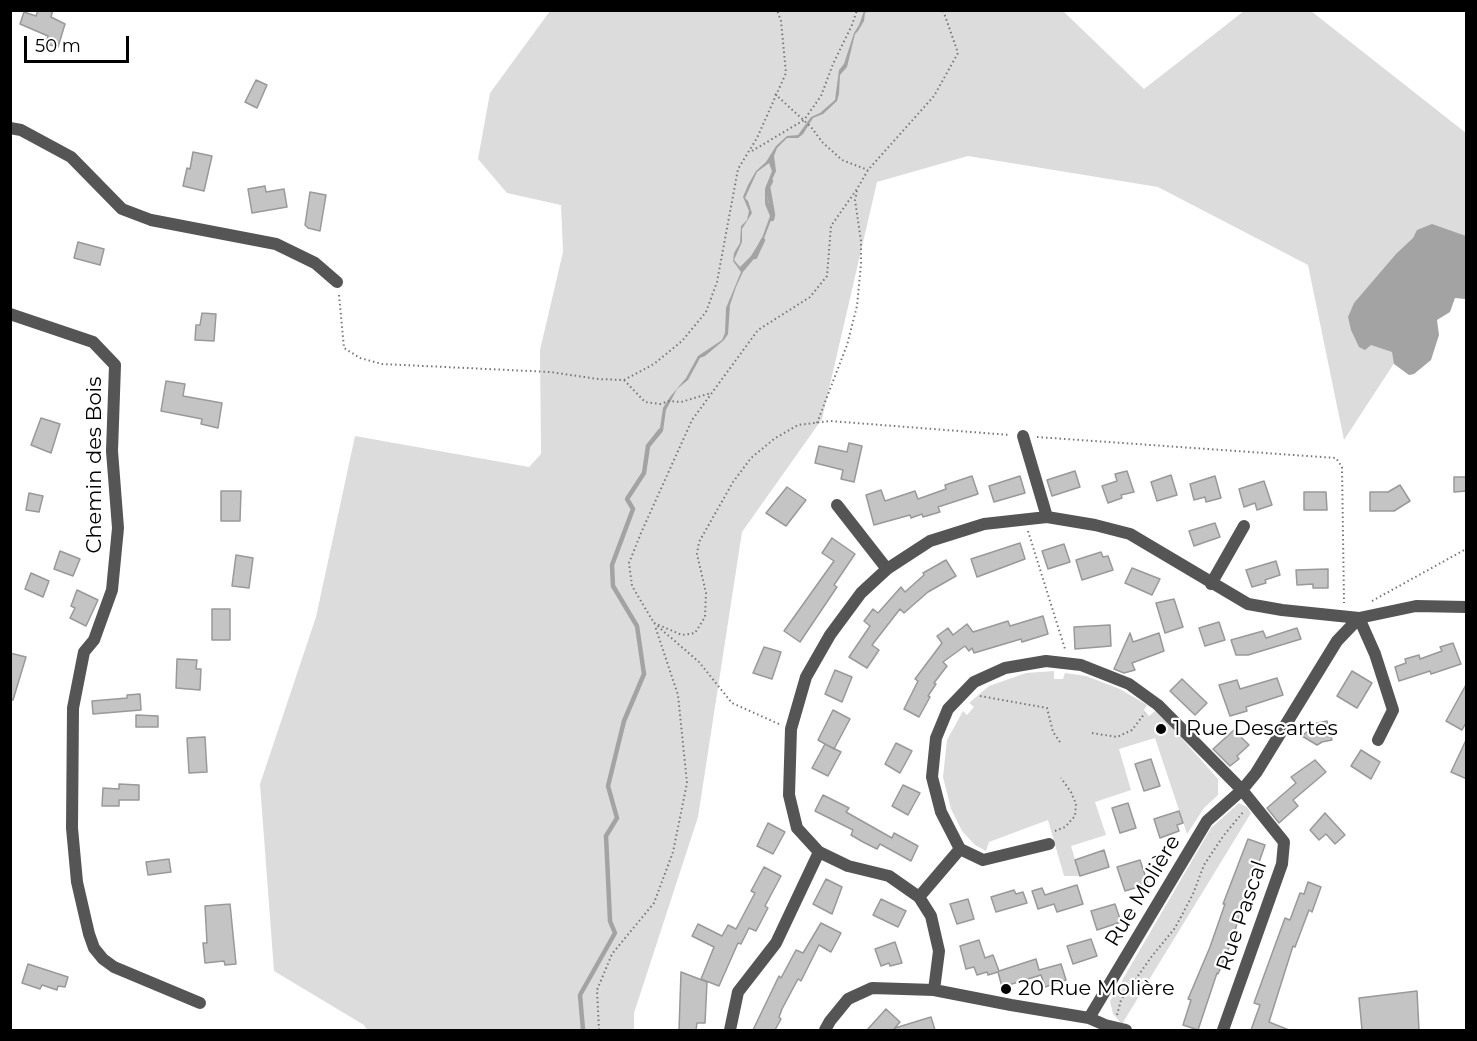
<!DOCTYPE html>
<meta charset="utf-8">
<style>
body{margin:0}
#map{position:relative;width:1477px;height:1041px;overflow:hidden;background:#fff;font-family:Montserrat,sans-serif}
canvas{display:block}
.frame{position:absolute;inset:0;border:12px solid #000;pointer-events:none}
.scale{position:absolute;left:24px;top:36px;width:105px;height:27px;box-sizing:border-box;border:3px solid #000;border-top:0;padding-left:8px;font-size:18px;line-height:21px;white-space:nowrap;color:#000;-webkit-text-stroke:4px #fff;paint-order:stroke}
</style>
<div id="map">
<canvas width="1477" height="1041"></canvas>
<div class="frame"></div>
<div class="scale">50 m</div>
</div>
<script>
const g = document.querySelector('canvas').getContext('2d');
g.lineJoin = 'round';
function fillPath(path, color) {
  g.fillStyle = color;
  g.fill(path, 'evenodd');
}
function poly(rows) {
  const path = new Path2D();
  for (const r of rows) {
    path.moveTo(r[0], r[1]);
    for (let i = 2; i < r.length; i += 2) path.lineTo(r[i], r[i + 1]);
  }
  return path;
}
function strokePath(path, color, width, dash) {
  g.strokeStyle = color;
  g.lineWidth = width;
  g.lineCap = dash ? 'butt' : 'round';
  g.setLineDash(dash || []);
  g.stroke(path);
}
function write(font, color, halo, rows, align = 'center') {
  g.font = font + ' Montserrat,sans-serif';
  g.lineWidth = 4.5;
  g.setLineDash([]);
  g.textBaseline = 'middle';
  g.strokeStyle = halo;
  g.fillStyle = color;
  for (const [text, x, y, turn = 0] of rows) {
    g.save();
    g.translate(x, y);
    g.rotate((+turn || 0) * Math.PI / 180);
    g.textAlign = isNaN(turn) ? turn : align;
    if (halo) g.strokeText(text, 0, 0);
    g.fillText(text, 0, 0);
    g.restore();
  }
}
fillPath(poly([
 [550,11,1063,11,1144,89,1244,11,1311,11,1466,133,1466,253,1344,440,1308,265,1158,187,968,156,877,182,822,419,742,532,698,817,634,1013,634,1030,367,1030,364,1025,274,971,260,784,316,617,355,436,529,467,541,454,540,350,563,252,561,205,507,193,478,159,490,93],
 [1054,671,1054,679,1063,679,1065,673,1086,676,1120,689,1147,705,1144,710,1149,716,1155,711,1169,724,1218,779,1218,795,1204,808,1187,834,1155,738,1119,749,1131,790,1095,802,1106,835,1071,846,1080,876,1064,876,1048,820,989,842,986,851,975,845,962,831,951,809,943,777,947,740,963,711,967,715,974,707,969,703,989,686,1026,673],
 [1239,803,1247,807,1251,813,1122,1024,1113,1014,1110,1001,1211,828]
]), '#dcdcdc');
fillPath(poly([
 [864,11,868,11,865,13,864,21,858,31,855,34,847,67,840,75,839,94,837,101,823,114,813,118,803,134,798,138,787,138,777,148,774,156,776,171,767,191,768,201,773,215,758,254,743,272,736,287,730,305,728,334,724,340,705,356,700,358,688,380,677,389,666,410,663,431,658,437,655,434,660,428,663,408,670,397,686,378,698,356,722,340,725,333,726,308,741,272,733,261,734,253,740,243,741,226,747,220,749,211,743,197,748,185,756,171,766,162,776,146,787,136,798,135,811,117,820,113,835,100,839,70,844,64,854,33,859,25],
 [769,163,772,171,765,189,765,204,770,216,762,238,751,256,740,267,734,260,742,242,742,229,752,213,748,201,745,198,757,172],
 [1432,224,1466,236,1465,299,1455,298,1450,312,1437,320,1439,335,1431,360,1414,374,1409,375,1394,364,1392,352,1371,345,1365,350,1359,347,1351,330,1348,317,1354,303,1396,254,1413,238,1417,230]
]), '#a3a3a3');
strokePath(poly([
 [771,181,768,187,773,215,772,219],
 [755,257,763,240],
 [583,1030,580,995,615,933,610,921,606,836,617,818,608,786,624,721,644,674,637,626,613,586,612,565,633,509,627,499,644,473,648,446,660,431]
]), '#a3a3a3', 4.5);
const building = poly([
 [38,10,53,10,51,17,65,24,58,47,46,44,48,36,20,24,24,12,36,16,38,10],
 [256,80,267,85,257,108,245,102,256,80],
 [193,152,212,156,204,191,183,186,187,168,190,169,193,152],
 [265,186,266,192,284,189,287,207,252,213,248,189,265,186],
 [310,192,326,195,320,231,308,228,305,225,310,192],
 [78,242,104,249,100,265,74,258,78,242],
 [202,313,216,314,214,341,195,340,196,325,200,325,202,313],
 [166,381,185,384,183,396,222,403,218,428,201,424,202,419,161,411,166,381],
 [41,418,60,424,51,453,31,445,41,418],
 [849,443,862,446,854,482,841,479,843,470,815,463,819,446,847,452,849,443],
 [1075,471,1080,487,1052,496,1047,480,1075,471],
 [1127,471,1134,492,1121,495,1122,498,1108,503,1102,486,1117,481,1115,474,1127,471],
 [1171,475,1177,495,1157,501,1151,482,1171,475],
 [972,476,978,494,938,507,940,512,923,517,922,514,911,518,910,515,874,525,866,495,881,490,885,501,915,491,918,499,946,489,945,485,972,476],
 [1020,476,1025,493,994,502,989,486,1020,476],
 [1215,476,1221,498,1206,502,1205,497,1194,500,1190,484,1215,476],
 [1454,477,1467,477,1467,491,1454,492,1454,477],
 [1264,481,1272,505,1257,510,1255,503,1244,507,1239,489,1264,481],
 [1400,485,1410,501,1394,511,1370,511,1370,492,1388,492,1400,485],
 [787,487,806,500,786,526,766,513,787,487],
 [221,491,241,491,240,521,221,521,221,491],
 [1304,492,1326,492,1327,510,1304,510,1304,492],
 [29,493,43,496,39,512,26,510,29,493],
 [1215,523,1220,537,1194,546,1189,531,1215,523],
 [832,538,855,554,834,585,837,587,800,642,784,631,834,561,822,553,832,538],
 [1020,543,1025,559,977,577,971,559,1020,543],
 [1064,544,1070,562,1048,569,1042,551,1064,544],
 [60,551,80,559,73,576,54,569,60,551],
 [1101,552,1103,557,1108,556,1113,570,1082,580,1076,560,1101,552],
 [236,555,253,558,249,588,232,586,236,555],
 [946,560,956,576,928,592,904,613,900,609,872,645,879,650,867,668,849,657,870,626,864,621,873,609,878,613,901,587,905,592,924,575,923,573,946,560],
 [1276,561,1280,575,1265,580,1266,583,1252,587,1246,570,1276,561],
 [1132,568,1160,579,1152,595,1125,583,1132,568],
 [1328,569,1328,588,1313,588,1313,584,1297,585,1296,570,1328,569],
 [31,573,49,581,43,597,25,589,31,573],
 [77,590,98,600,86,626,70,618,75,608,71,606,77,590],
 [1174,599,1183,627,1165,633,1156,603,1174,599],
 [212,609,230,609,230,640,212,640,212,609],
 [1043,616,1048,634,1022,642,1021,639,974,653,972,648,969,651,965,646,943,662,947,666,934,683,936,684,928,696,930,697,919,717,904,709,918,681,915,679,942,643,937,636,948,628,953,635,967,624,973,632,1008,621,1010,626,1043,616],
 [1219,622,1225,640,1205,646,1199,628,1219,622],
 [1110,625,1111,646,1075,649,1074,627,1110,625],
 [1297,628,1301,639,1248,655,1236,655,1231,640,1263,631,1266,638,1297,628],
 [1130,633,1133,642,1159,633,1164,651,1132,663,1135,670,1124,673,1114,669,1130,633],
 [1453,643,1461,664,1431,674,1430,671,1399,681,1395,667,1406,663,1405,659,1419,655,1420,659,1442,651,1440,647,1453,643],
 [764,647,781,652,772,679,753,673,764,647],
 [10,653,26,657,13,700,10,699,10,653],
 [177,659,197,660,196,669,201,669,200,690,176,688,177,659],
 [835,670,852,677,842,702,825,694,835,670],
 [1352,671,1372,683,1357,708,1337,696,1352,671],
 [1277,678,1283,695,1246,707,1247,711,1230,716,1219,685,1237,680,1240,689,1277,678],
 [1182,679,1207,703,1195,715,1170,691,1182,679],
 [1467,683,1467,721,1462,730,1446,721,1467,683],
 [140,694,141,710,93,714,92,701,127,698,127,695,140,694],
 [833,710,850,719,834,749,818,740,833,710],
 [136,715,158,716,158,727,136,727,136,715],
 [1327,721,1332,740,1322,742,1317,745,1302,736,1317,723,1327,721],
 [1234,730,1249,745,1237,756,1239,759,1230,766,1213,749,1234,730],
 [205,737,207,772,189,773,187,738,205,737],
 [1467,738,1467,779,1451,772,1467,738],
 [896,743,912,751,900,773,885,764,896,743],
 [825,744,841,752,828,776,812,768,825,744],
 [1361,750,1380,762,1371,779,1351,766,1361,750],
 [1151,759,1160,786,1144,791,1135,764,1151,759],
 [1315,760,1326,772,1293,800,1298,806,1279,823,1267,808,1296,783,1291,777,1315,760],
 [119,784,139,785,139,800,119,800,119,806,102,806,103,788,119,789,119,784],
 [903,785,920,793,908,815,892,806,903,785],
 [823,795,849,808,846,812,892,838,894,833,918,846,911,861,880,844,877,849,863,842,851,835,853,830,815,811,823,795],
 [1128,803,1136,828,1120,833,1112,808,1128,803],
 [1179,811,1183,823,1177,825,1179,831,1160,838,1154,819,1179,811],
 [1325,813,1345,835,1335,844,1326,834,1319,840,1310,830,1325,813],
 [768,823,785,832,773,854,757,846,768,823],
 [1248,839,1265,845,1256,871,1254,870,1231,943,1218,974,1217,973,1198,1030,1183,1025,1191,1000,1188,999,1210,947,1225,904,1223,904,1248,839],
 [1104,850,1109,867,1080,876,1075,860,1104,850],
 [169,859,171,872,148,875,146,862,169,859],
 [1140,860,1148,884,1125,891,1117,867,1140,860],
 [764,867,781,876,765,906,768,908,756,931,749,928,741,944,738,943,719,986,701,979,714,947,692,936,698,924,722,936,728,925,736,929,755,893,751,891,764,867],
 [826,879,842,887,832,914,813,904,826,879],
 [1308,882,1321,887,1312,912,1309,910,1295,947,1293,946,1269,1022,1289,1030,1251,1030,1260,1005,1254,1003,1285,918,1290,920,1300,893,1304,894,1308,882],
 [1077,885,1083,904,1057,912,1054,904,1038,909,1032,891,1042,888,1045,895,1077,885],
 [1014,890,1016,894,1023,892,1027,903,996,912,991,897,1014,890],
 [881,899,906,911,898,927,873,915,881,899],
 [968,899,974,919,957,924,950,904,968,899],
 [230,904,236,964,225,965,224,961,205,963,203,943,207,943,205,906,230,904],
 [1115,904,1121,922,1097,930,1091,911,1115,904],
 [821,923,841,933,831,952,819,945,801,981,798,979,782,1009,779,1017,781,1019,775,1030,753,1030,779,976,781,978,796,950,803,953,821,923],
 [1091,939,1097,956,1073,964,1067,946,1091,939],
 [979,940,985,958,993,955,999,971,1036,959,1039,970,1061,964,1066,980,1045,987,1041,975,1002,987,998,972,988,975,987,972,977,975,974,967,966,969,960,946,979,940],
 [895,942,902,963,890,966,889,963,881,966,875,949,895,942],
 [28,964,68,977,65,987,58,986,57,990,42,985,40,989,22,983,28,964],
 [681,972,707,982,705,1023,697,1023,696,1030,679,1030,681,972],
 [1417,991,1419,1030,1362,1030,1359,998,1417,991],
 [886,1009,900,1022,893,1030,867,1030,886,1009],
 [931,1017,935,1030,895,1030,895,1028,931,1017]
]);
fillPath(building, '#c4c4c4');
strokePath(building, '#999', 1.5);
strokePath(poly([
 [775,94,811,127,823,143,842,160,868,170],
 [752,151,804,120,821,96,833,64,852,25,857,10],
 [339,295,344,348,360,358,382,364,550,372,598,379,624,380,654,364,682,341,706,312,717,282,738,169,757,138,786,73,781,21,777,10],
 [624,380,645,402,660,404,669,401,681,402,711,393],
 [817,423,847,345,857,306,861,264,861,241,855,200,857,191],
 [1037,437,1336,458,1342,467,1344,603],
 [1028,531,1065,649],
 [1372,601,1466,549],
 [654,623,682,635,695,633,705,617,706,593,697,554,699,542,733,482,751,458,774,439,798,425,830,421,1010,435],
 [980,696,1047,708,1053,732,1060,742],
 [779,724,732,703,699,662,654,623,632,586,629,563,641,533,692,420,758,330,810,297,827,276,831,226,857,189,868,170,934,96,958,53,943,10],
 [1092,733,1117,737,1132,730,1145,713],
 [1055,831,1065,827,1075,816,1076,804,1071,792,1061,778],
 [1117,1015,1121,1000,1152,956,1175,928,1193,894,1204,865,1224,835,1244,811],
 [599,1030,597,990,612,954,654,903,673,852,687,783,678,695,655,626]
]), '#777', 2, [1.5, 3]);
strokePath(poly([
 [10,128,21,130,71,157,122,209,151,220,276,244,315,263,337,282],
 [10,314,93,342,115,365,112,451,118,528,112,590,94,640,84,652,73,708,72,828,77,882,89,934,94,948,103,959,114,967,200,1003],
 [1023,436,1047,517],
 [837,505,887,569],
 [1211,584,1244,526],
 [1359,618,1375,654,1393,710,1378,740],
 [960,849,983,860,1049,844],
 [919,897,960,849,941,812,932,777,936,738,948,709,974,682,1005,668,1046,661,1081,665,1129,684,1158,705,1242,790,1284,842,1282,864,1223,1030],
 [934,990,939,951,931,916,919,897,889,876,848,866,819,852,797,828,789,795,791,729,806,677,830,635,861,593,887,569,930,541,984,524,1047,517,1095,525,1130,534,1248,604,1282,610,1359,618,1416,606,1466,607],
 [1089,1018,1207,821,1242,790,1256,773,1337,641,1359,618],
 [730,1030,738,992,776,943,819,852],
 [825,1030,830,1021,848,999,872,988,934,990,1011,1005,1089,1018,1105,1025,1126,1030]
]), '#555', 12);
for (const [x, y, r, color] of [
 [1161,729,6,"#000"],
 [1006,989,6,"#000"]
]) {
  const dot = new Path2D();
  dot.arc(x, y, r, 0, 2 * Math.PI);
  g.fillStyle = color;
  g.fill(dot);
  strokePath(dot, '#fff', 2);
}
write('21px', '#000', '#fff', [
 ["Chemin des Bois",95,465,-90],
 ["Rue Molière",1143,891,-59],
 ["Rue Pascal",1242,916,-71]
]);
write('21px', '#000', '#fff', [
 ["1 Rue Descartes",1173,729],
 ["20 Rue Molière",1018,989]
], 'left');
</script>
